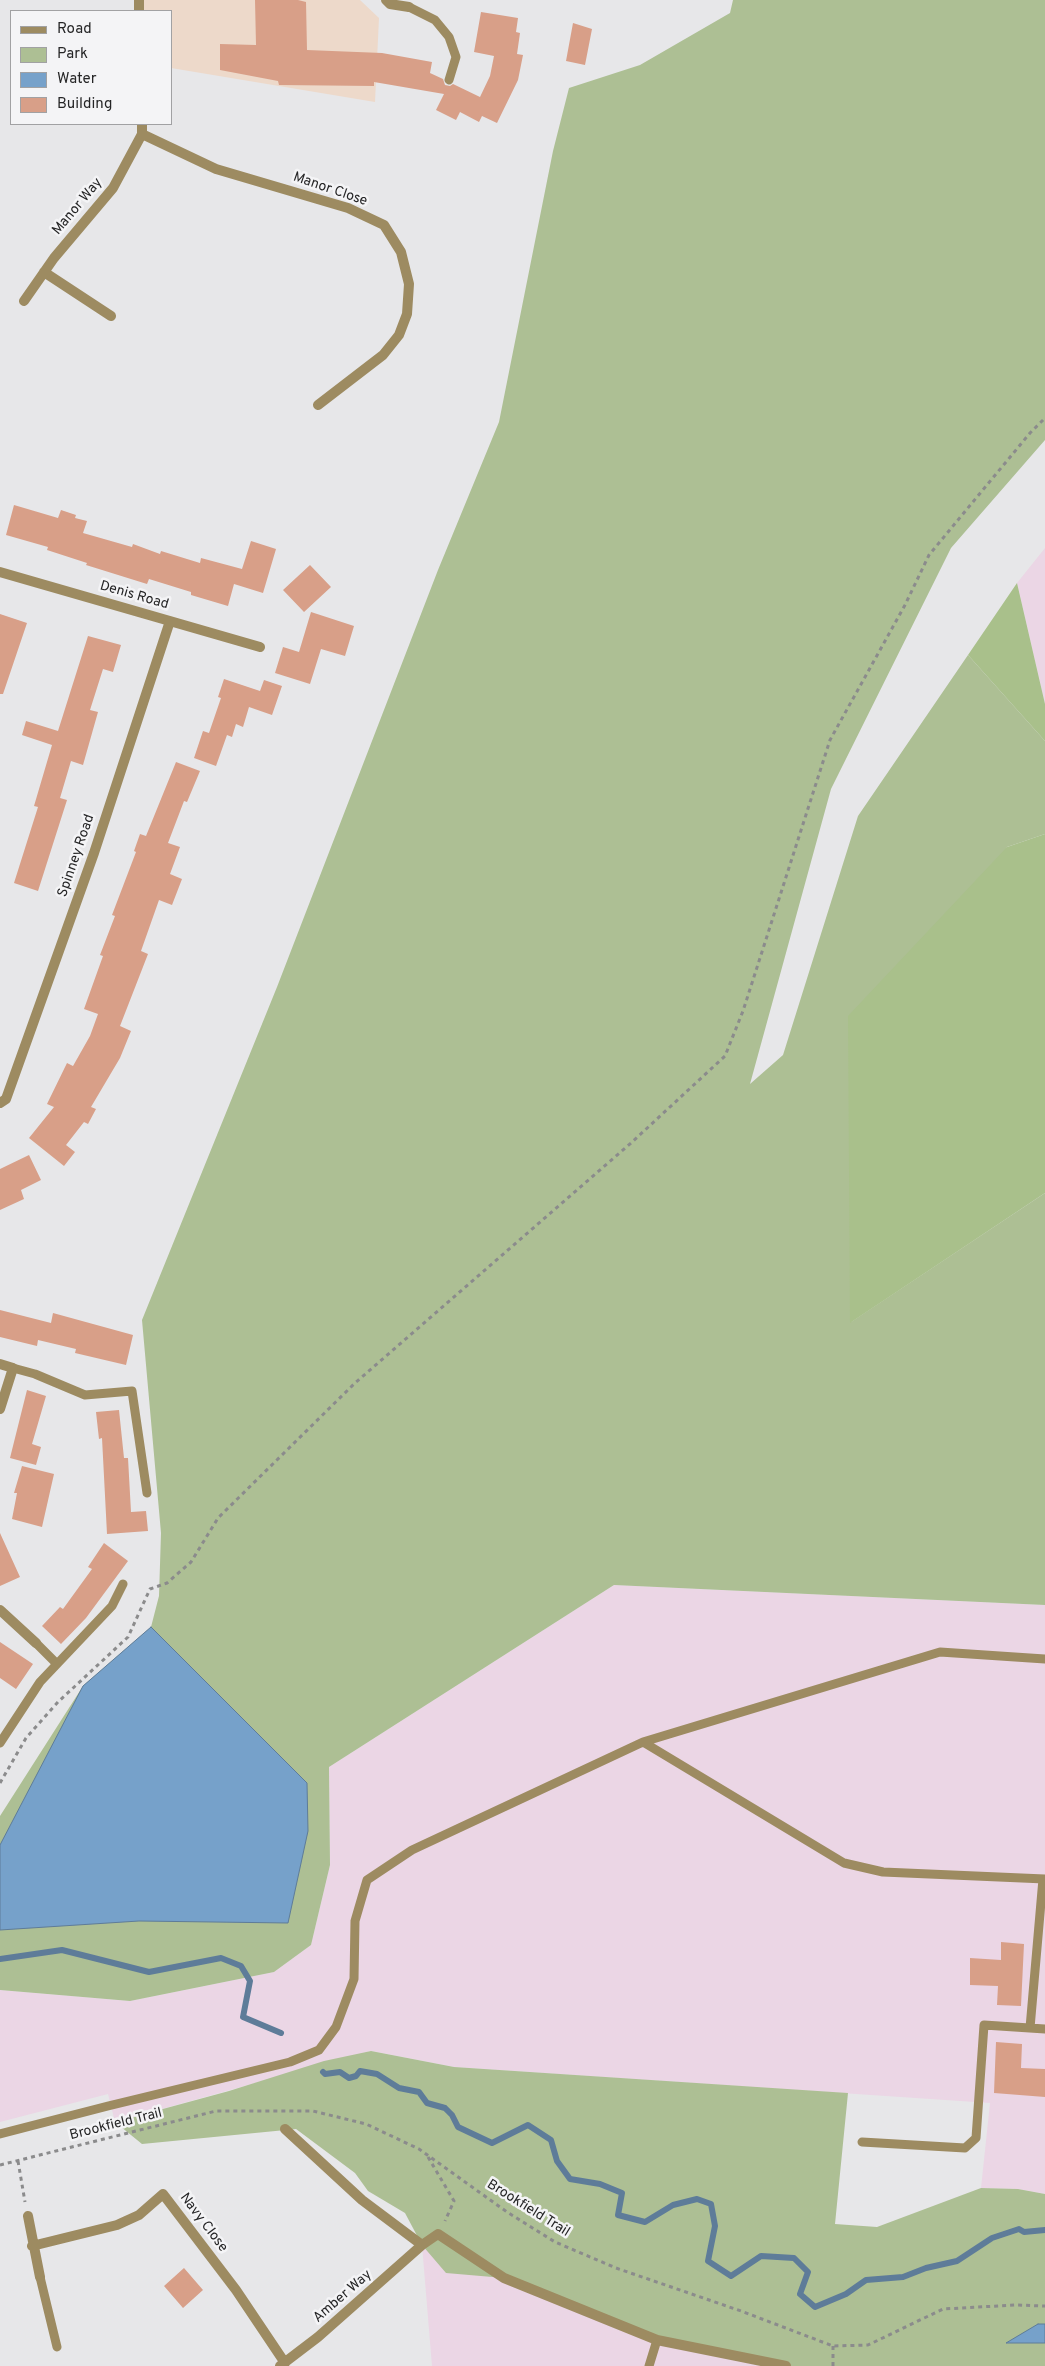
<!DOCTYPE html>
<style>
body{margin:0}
#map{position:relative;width:1045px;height:2366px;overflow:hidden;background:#e7e7e9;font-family:Overpass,sans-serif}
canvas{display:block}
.legend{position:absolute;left:10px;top:10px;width:162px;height:115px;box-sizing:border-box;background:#f4f4f6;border:1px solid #a1a1a3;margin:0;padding:6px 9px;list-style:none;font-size:15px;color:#252526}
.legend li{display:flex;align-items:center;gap:10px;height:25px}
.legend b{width:25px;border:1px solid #a1a1a3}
</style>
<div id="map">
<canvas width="1045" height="2366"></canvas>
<ul class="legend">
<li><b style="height:6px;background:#9d8b61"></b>Road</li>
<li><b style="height:14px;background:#adbf94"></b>Park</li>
<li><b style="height:14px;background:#76a1ca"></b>Water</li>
<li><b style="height:14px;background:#d89f88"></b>Building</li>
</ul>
</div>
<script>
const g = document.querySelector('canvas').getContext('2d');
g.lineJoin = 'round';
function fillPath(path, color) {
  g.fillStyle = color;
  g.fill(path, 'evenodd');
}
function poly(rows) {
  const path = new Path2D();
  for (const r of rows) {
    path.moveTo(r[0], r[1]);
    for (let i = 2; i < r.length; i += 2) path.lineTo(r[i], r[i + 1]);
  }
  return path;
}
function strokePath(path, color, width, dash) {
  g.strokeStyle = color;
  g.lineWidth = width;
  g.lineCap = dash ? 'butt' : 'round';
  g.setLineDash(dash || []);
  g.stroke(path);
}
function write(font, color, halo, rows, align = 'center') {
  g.font = font + ' Overpass,sans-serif';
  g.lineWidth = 5;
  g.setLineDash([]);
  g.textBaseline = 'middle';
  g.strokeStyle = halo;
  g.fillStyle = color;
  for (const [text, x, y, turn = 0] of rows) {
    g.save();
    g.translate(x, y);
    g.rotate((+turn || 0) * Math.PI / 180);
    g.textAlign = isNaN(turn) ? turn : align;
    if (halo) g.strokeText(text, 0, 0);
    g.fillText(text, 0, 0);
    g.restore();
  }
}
fillPath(poly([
 [1045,548,1045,704,1017,583],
 [614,1585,1045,1605,1045,2194,1018,2189,981,2188,990,2103,454,2067,371,2051,115,2122,108,2094,0,2122,0,1990,130,2001,274,1972,311,1945,330,1865,329,1767],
 [422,2245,786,2366,432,2366]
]), '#ebd6e5');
fillPath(poly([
 [143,0,360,0,379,18,375,102,171,68,171,11,144,11]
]), '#edd9ca');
fillPath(poly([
 [733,0,1045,0,1045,440,951,548,831,789,750,1084,783,1055,858,816,968,655,1045,741,1045,834,1007,847,851,1322,1045,1193,1045,1605,614,1585,329,1767,330,1865,311,1945,274,1972,130,2001,0,1990,0,1816,83,1686,151,1627,159,1596,161,1533,142,1320,277,987,438,570,499,422,553,151,569,88,640,65,730,13],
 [371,2051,454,2067,848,2093,835,2224,877,2227,981,2188,1018,2189,1045,2194,1045,2366,786,2366,657,2340,504,2278,446,2273,422,2245,405,2213,368,2191,355,2173,296,2129,142,2144,115,2122,229,2091,324,2061]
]), '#adbf94');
fillPath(poly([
 [1017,583,1045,704,1045,741,968,655],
 [1045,834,1045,1193,850,1323,848,1016,1007,847]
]), '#a9c08b');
const water = poly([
 [151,1627,307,1783,308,1831,288,1923,139,1921,0,1930,0,1845,83,1686,151,1627],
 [1038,2324,1045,2324,1045,2343,1006,2343,1038,2324]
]);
fillPath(water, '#76a1ca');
strokePath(water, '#5e7c99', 1);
strokePath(poly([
 [0,1959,62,1950,149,1972,221,1958,241,1966,250,1981,243,2017,281,2033],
 [323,2072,325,2074,340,2072,349,2078,356,2076,360,2071,377,2074,399,2088,419,2092,427,2103,445,2108,452,2115,458,2127,492,2143,528,2125,551,2140,557,2161,570,2179,600,2184,622,2193,618,2215,645,2222,673,2205,697,2199,711,2204,715,2226,708,2261,731,2276,761,2256,794,2258,808,2272,800,2294,815,2307,846,2294,866,2280,903,2277,926,2268,957,2261,992,2238,1019,2229,1024,2232,1045,2230]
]), '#5e7c99', 6);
fillPath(poly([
 [255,0,298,0,306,2,307,50,382,53,432,62,430,73,443,79,445,85,450,86,453,84,480,97,490,76,494,56,474,52,481,12,518,18,516,32,520,33,517,54,523,55,518,80,497,123,482,116,479,122,460,112,456,120,436,110,444,94,374,82,374,86,279,85,278,81,220,70,220,44,256,45],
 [573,23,592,29,585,65,566,61],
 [14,505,58,518,61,510,76,515,75,518,87,521,83,533,132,547,133,544,160,554,161,551,200,563,201,558,242,569,251,541,276,549,263,593,234,584,228,606,191,595,191,592,149,579,147,584,86,565,87,563,47,550,48,547,6,535],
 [310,565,331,587,304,612,283,590],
 [311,612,354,626,345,656,321,649,310,684,275,673,283,647,299,652],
 [0,614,27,623,3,694,0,694],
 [88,636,121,645,113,672,103,669,90,710,98,712,83,765,71,761,60,798,67,800,38,891,14,883,38,807,34,806,52,745,22,735,26,721,58,731],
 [224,679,260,691,264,680,282,686,272,715,249,707,243,727,236,724,232,737,227,735,216,766,194,758,203,731,209,733,221,698,218,697],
 [176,762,200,771,187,802,184,801,168,843,180,847,170,874,182,879,172,905,159,900,141,951,148,954,120,1026,131,1031,120,1058,91,1107,96,1109,88,1124,84,1122,66,1145,75,1152,64,1166,29,1138,54,1107,47,1104,67,1063,73,1066,90,1036,98,1014,84,1009,103,956,100,955,115,916,112,915,136,852,134,851,140,834,146,836],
 [29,1155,41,1180,21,1190,24,1199,0,1210,0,1169],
 [0,1310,51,1323,53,1313,133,1335,126,1365,75,1353,76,1349,38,1340,37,1346,0,1337],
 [27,1390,46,1396,32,1444,41,1447,36,1465,10,1458],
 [119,1410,124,1458,128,1458,131,1512,146,1511,148,1531,107,1534,102,1438,99,1439,96,1412],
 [22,1466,54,1474,42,1527,12,1519,17,1493,14,1493],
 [0,1533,20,1577,0,1586],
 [104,1543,128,1561,86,1618,61,1644,42,1626,60,1607,63,1609,92,1569,88,1567],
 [0,1642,33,1664,16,1689,0,1678],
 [1001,1942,1024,1944,1021,2006,997,2005,998,1986,970,1985,970,1958,1001,1960],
 [996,2042,1022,2044,1021,2068,1045,2069,1045,2097,994,2093],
 [184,2268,203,2290,183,2308,164,2286]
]), '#d89f88');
strokePath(poly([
 [0,1783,26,1738,58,1702,128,1637,150,1589,167,1583,191,1562,218,1518,355,1383,631,1143,725,1056,743,1011,830,740,905,605,929,555,1030,433,1045,418],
 [428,2157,454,2201,445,2221],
 [18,2161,25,2202],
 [0,2165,216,2111,313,2111,366,2124,419,2149,507,2212,555,2242,616,2268,741,2311,833,2346,868,2345,943,2309,1015,2305,1045,2306],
 [833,2366,833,2346]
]), '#8b8b8c', 3, [4, 4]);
strokePath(poly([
 [409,7,435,20,449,37,456,57,449,80],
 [13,1368,35,1374,85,1395,132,1391,147,1493],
 [36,1643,57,1664],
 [643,1742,940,1652,1045,1659],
 [0,1743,40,1682,112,1606,123,1584],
 [1030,2028,1043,1879],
 [0,2134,108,2106,290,2062,319,2050,336,2027,354,1979,355,1921,367,1880,412,1850,643,1742,844,1863,883,1872,1045,1879],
 [862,2142,965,2148,976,2138,984,2025,1045,2029],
 [40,2277,57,2347],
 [649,2366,657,2340]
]), '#9d8b61', 9);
strokePath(poly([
 [139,0,139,11],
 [386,0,390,4,409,7],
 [142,134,216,169,348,208,384,225,401,252,409,284,407,314,399,335,383,355,318,405],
 [44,272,111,316],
 [24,301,54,258,113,188,142,134,142,124],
 [0,572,260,647],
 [0,1103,6,1099,94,853,170,621],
 [0,1364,13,1368,0,1409],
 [0,1610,36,1643],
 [285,2129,362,2200,422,2245],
 [28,2216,40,2277],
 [32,2246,117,2225,139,2215,163,2194,236,2290,285,2363],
 [280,2366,318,2337,422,2245,438,2234,504,2278,657,2340,786,2366]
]), '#9d8b61', 10);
write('14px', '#252526', '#f4f4f6', [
 ["Manor Close",330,190,19],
 ["Manor Way",78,207,-50],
 ["Denis Road",134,596,16],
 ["Spinney Road",77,856,-71],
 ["Brookfield Trail",116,2125,-14],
 ["Brookfield Trail",528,2209,32],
 ["Navy Close",203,2223,53],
 ["Amber Way",343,2297,-41]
]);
</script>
